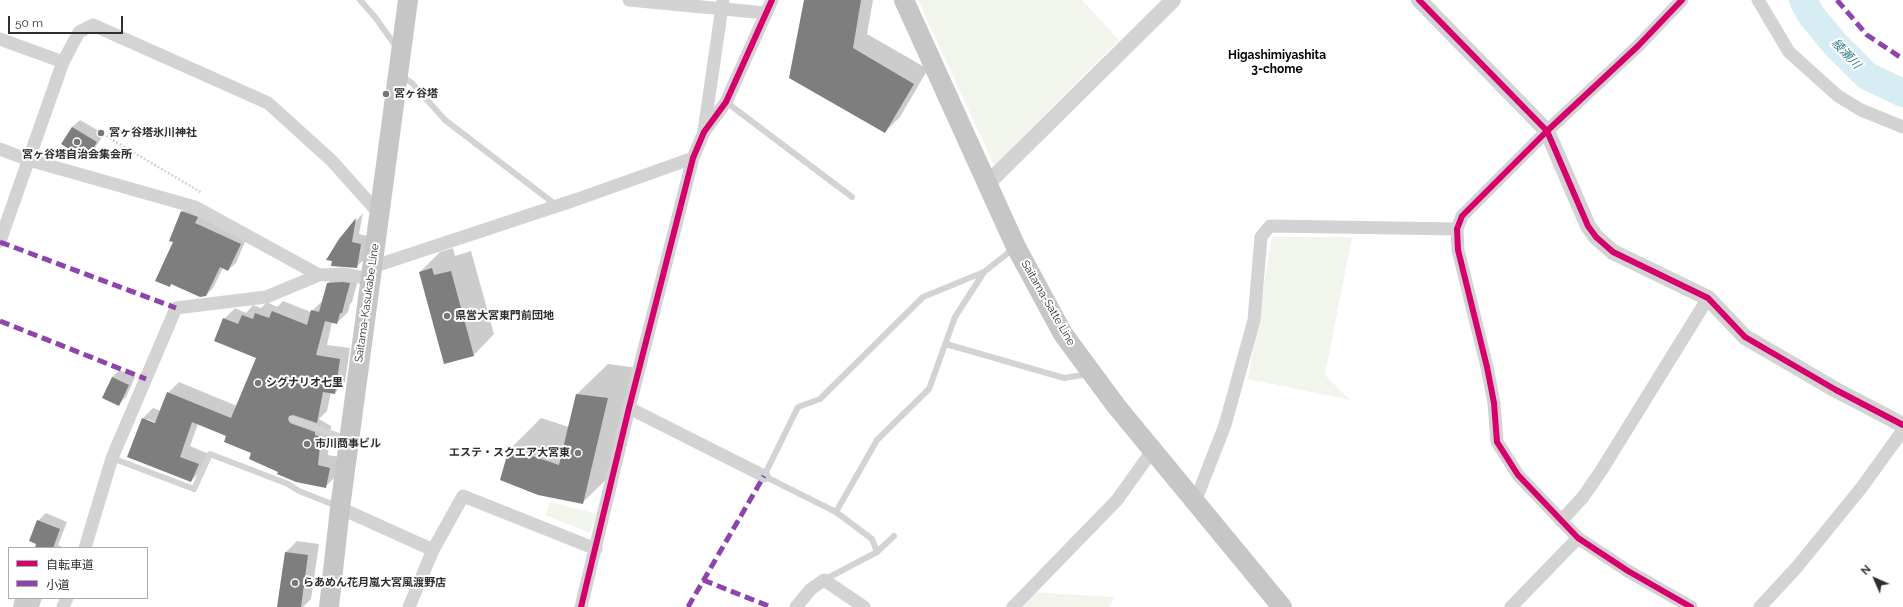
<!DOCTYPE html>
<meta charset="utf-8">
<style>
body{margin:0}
#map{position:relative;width:1903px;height:607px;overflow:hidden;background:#fff;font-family:Raleway,"Noto Sans JP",sans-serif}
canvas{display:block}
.legend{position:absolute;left:8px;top:547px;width:140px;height:52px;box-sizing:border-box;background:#fff;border:1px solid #ababab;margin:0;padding:5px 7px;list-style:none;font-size:12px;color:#2e2e2e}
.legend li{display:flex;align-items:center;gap:8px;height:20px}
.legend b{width:20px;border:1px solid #ababab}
.north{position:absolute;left:1855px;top:559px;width:40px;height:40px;-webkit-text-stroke:3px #fff;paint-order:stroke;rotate:315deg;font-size:11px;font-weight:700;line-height:16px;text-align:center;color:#2e2e2e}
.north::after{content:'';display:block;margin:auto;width:14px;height:18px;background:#2e2e2e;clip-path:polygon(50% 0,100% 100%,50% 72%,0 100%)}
.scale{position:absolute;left:8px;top:16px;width:115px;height:18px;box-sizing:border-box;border:2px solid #2e2e2e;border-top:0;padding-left:5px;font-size:12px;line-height:14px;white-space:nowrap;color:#2e2e2e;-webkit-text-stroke:3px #fff;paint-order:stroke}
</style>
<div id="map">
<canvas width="1903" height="607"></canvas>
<ul class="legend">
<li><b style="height:5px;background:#d6006c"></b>自転車道</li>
<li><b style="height:5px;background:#8e44ad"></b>小道</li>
</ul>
<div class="north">N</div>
<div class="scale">50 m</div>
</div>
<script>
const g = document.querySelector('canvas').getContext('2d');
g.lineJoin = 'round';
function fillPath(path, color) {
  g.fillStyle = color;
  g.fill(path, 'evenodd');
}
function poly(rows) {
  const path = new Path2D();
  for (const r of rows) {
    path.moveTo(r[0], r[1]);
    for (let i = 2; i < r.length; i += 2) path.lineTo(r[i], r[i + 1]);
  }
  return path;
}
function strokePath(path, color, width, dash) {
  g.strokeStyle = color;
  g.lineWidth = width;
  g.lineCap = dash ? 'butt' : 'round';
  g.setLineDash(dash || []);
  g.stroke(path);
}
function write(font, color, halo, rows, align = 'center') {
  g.font = font + ' Raleway,"Noto Sans JP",sans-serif';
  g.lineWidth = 4;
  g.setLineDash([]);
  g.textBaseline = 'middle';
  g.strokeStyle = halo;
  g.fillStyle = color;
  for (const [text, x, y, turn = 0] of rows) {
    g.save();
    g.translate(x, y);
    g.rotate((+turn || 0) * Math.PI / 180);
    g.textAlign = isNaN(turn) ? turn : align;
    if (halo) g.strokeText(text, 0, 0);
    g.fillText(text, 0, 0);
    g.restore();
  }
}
fillPath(poly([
 [918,0,1082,0,1119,40,994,165],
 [1272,237,1352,237,1325,375,1350,400,1248,379],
 [550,502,597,514,590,533,545,515],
 [1034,592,1114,597,1109,607,1023,607]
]), '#f2f5eb');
fillPath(poly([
 [805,0,873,0,867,34,928,69,900,117,885,132],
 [80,120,104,134,93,151,86,158,62,144,72,127],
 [189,204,247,237,236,263,228,270,223,268,213,288,206,295,172,283,169,286,175,242,182,212],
 [363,213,359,234,368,236,364,260,356,267,340,239],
 [453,248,455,256,471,251,494,334,474,355,420,272,440,252],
 [338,272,360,273,352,302,350,304,348,312,337,323,332,322,327,345,350,348,345,382,335,393,331,392,327,411,319,419,331,426,328,455,340,457,336,476,325,487,279,472,227,435,198,424,190,446,209,454,202,470,191,481,143,418,153,408,161,411,168,393,179,382,237,406,257,357,224,319,235,308,246,313,253,305,261,308,267,302,277,307,283,301,311,312,323,300,328,283],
 [147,419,160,424,159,426,147,421],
 [608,364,638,368,613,473,582,503,510,449,541,418,569,427,577,394],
 [120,370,135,377,126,397,118,405,112,377],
 [46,513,67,522,58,545,64,548,36,548,38,521],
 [297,541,319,544,311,599,303,607,279,607,286,552],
 [15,598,42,598,39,607,13,607]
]), '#0003');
strokePath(poly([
 [1803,0,1811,15,1835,44,1867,76,1903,93]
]), '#d6eef3', 28);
fillPath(poly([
 [804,0,861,0,853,48,914,84,885,133,789,78],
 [72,127,97,142,86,160,61,144],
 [181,211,198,217,195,223,241,244,228,271,220,267,206,296,200,297,171,284,170,287,155,281,173,242,169,241],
 [356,218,352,242,361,244,357,268,331,266,332,261,326,260,339,239],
 [432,268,434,275,451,271,474,356,444,364,419,272],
 [342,282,350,283,342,313,340,313,337,324,325,321,316,355,340,359,335,394,323,392,317,423,293,415,289,416,288,419,290,423,315,432,315,435,321,437,318,465,330,468,326,488,296,482,277,474,278,472,249,459,251,453,224,442,226,436,192,422,180,457,199,464,191,482,127,457,142,418,155,423,167,392,231,418,256,358,214,341,223,318,238,324,242,315,253,319,255,313,269,318,272,311,307,325,311,310,319,312,327,283],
 [112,377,129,385,119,406,102,398],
 [576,394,608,398,583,504,538,495,500,480,509,448,559,465],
 [37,520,60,529,53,548,35,548,36,544,29,541],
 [285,552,308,555,301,607,277,607]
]), '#7e7e7e');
strokePath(poly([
 [106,136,202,193]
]), '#d3d3d3', 2.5, [2, 2]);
strokePath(poly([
 [360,0,375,17,397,48],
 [401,76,412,83,445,120,556,205],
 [726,102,852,197],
 [946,344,1064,378,1089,374],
 [292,419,347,439],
 [112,458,194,489,210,454,288,484,299,491,337,506],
 [836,512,877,440,929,389,955,317,984,272],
 [877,552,872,539,836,512,764,476,798,407,820,399,923,297,984,272,1013,249],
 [824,580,877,552,894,536]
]), '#d3d3d3', 6);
strokePath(poly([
 [629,0,766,13],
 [1682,0,1638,46,1547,131,1462,216,1457,229,1458,250,1487,367,1494,403,1497,442,1518,475,1578,538,1628,571,1691,607],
 [1758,0,1789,52,1838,96,1861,110,1903,127],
 [0,39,63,62],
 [704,131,723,0],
 [0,149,29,160,195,207,319,275],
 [0,241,63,62,79,32,93,25,268,103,331,160,375,209,380,209],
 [372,267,578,199,693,158],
 [629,408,764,476],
 [1195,502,1225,425,1254,320,1261,237,1270,226,1457,229],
 [340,508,433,550],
 [1561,521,1583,497,1601,471,1708,298],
 [85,548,112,458,176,308,266,297,319,275,343,274,370,279],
 [63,607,67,598],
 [409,607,433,550,463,496,596,549],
 [581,607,629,408,693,158,704,132,726,102,772,0],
 [796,607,811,589,824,580,864,607],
 [1013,607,1117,500,1152,451],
 [1511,607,1578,538],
 [1760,607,1797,567,1862,487,1903,430]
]), '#d3d3d3', 13);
strokePath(poly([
 [1419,0,1547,131,1588,226,1596,237,1613,252,1708,298,1745,337,1836,390,1903,425],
 [987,184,1173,0]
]), '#d3d3d3', 16);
strokePath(poly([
 [904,0,1016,247,1063,334,1117,407,1282,607],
 [329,607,340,508,408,0]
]), '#c6c6c6', 20);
strokePath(poly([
 [1837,0,1867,35,1903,59],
 [0,242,176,308],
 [0,321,146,379],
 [703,580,771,607],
 [688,607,764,476]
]), '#8e44ad', 5, [10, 5]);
strokePath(poly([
 [1419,0,1547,131,1588,226,1596,237,1613,252,1708,298,1745,337,1836,390,1903,425],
 [1682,0,1638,46,1547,131,1462,216,1457,229,1458,250,1487,367,1494,403,1497,442,1518,475,1578,538,1628,571,1691,607],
 [581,607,629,408,693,158,704,132,726,102,772,0]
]), '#d6006c', 6);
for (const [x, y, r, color] of [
 [386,94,4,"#777"],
 [101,133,4,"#777"],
 [77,142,4,"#777"],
 [447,316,4,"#777"],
 [258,383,4,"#777"],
 [307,444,4,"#777"],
 [578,453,4,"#777"],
 [295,583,4,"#777"]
]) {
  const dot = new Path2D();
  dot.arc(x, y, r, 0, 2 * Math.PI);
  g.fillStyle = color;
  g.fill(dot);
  strokePath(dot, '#fff', 1.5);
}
write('bold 11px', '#2e2e2e', '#fff', [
 ["宮ヶ谷塔",394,94],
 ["宮ヶ谷塔氷川神社",109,133],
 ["宮ヶ谷塔自治会集会所",77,155,"center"],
 ["県営大宮東門前団地",455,316],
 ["シグナリオ七里",266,383],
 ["市川商事ビル",315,444],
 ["エステ・スクエア大宮東",570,453,"right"],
 ["らあめん花月嵐大宮風渡野店",303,583]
], 'left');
write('11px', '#2e2e2e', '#fff', [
 ["Saitama-Kasukabe Line",367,303,-82],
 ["Saitama-Satte Line",1048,303,60]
]);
write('italic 12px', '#347e8f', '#fff', [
 ["綾瀬川",1846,54,47]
]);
write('bold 12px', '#000', '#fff', [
 ["Higashimiyashita",1277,55],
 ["3-chome",1277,69]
]);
</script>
